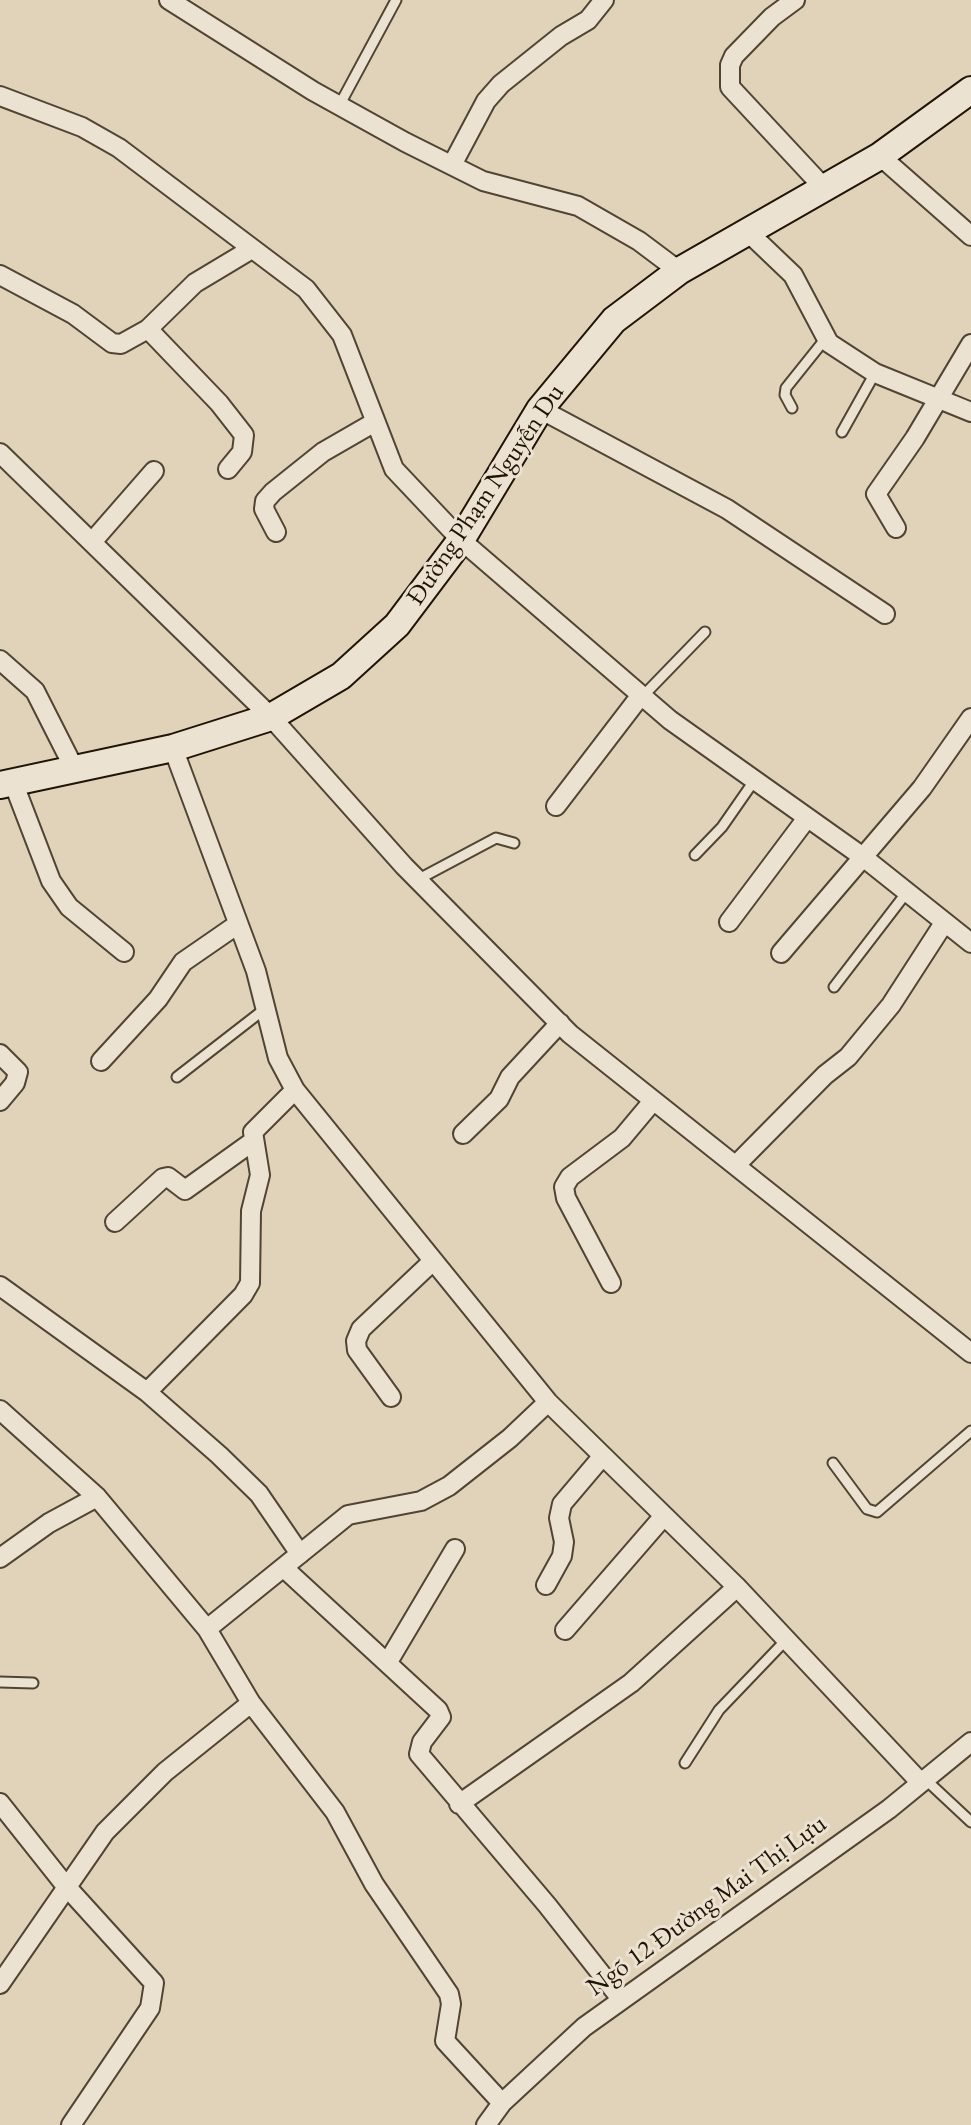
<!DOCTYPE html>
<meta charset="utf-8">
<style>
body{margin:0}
canvas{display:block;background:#e0d3b9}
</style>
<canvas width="971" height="2125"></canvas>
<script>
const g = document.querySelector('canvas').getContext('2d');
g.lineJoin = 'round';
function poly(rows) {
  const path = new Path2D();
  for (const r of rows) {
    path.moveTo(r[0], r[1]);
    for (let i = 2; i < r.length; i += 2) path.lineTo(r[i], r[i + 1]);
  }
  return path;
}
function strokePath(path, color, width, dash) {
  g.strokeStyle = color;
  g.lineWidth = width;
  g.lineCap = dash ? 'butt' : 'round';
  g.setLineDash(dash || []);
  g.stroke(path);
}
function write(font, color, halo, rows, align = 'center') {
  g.font = font + ' "EB Garamond",serif';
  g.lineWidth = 6;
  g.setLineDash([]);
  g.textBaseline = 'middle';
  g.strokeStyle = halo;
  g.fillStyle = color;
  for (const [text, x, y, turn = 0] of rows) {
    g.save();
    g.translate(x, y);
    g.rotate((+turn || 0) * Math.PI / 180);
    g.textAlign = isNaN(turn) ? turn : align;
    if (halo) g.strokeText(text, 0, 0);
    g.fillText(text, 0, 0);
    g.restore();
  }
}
const lane = poly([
 [339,106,396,0],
 [792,408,785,395,786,388,826,338],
 [842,432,875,373],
 [642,697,705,632],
 [695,855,722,827,754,781],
 [417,880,496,838,514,843],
 [834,987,907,892],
 [177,1077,266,1008],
 [833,1463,867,1509,877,1512,971,1431],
 [0,1682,33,1683],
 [685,1763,719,1710,786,1640],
 [925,1779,971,1822]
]);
const street = poly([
 [169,0,313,91,405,142,483,181,578,206,639,241,679,271],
 [795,0,772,17,734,56,730,65,730,87,825,189],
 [0,96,82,127,119,148,306,289,342,335,394,469,461,540,670,720,863,857,971,943],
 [880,156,971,236],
 [452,165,486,101,501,84,561,36,588,20,604,0],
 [749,233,793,275,829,343,875,373,971,412],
 [0,275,73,314,112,343,121,344,148,329,195,283,250,250],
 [148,329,219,403,244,435,242,452,228,469],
 [540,409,727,509,885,614],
 [0,453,271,717,404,866,570,1034,971,1353],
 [896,528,876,494,915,438,971,344],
 [276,532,264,509,265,501,273,492,323,452,375,422],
 [92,542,154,471],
 [0,660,35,691,74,768],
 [173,748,256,971,278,1058,295,1090,548,1402,737,1587,921,1783],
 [13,782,51,881,69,907,124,952],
 [556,806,641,695],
 [729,922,807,818],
 [781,953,922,788,971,718],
 [0,1054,18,1072,15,1083,0,1101],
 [101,1061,158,999,183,962,238,924],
 [463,1134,499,1099,510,1077,560,1023],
 [736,1165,825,1075,848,1057,891,1005,944,923],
 [115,1222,163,1178,168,1177,185,1190,252,1142],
 [611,1283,566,1198,564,1187,570,1177,622,1138,653,1101],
 [0,1286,147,1392,219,1455,259,1494,300,1554],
 [147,1392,243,1295,250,1283,251,1211,260,1175,253,1132,295,1090],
 [391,1397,357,1350,356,1341,361,1329,433,1261],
 [0,1410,97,1497,207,1629,251,1703,335,1812,374,1884,449,1994,451,2004,445,2041,502,2103],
 [0,1558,49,1523,97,1497],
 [285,1569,438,1710,441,1717,422,1742,419,1754,547,1905,621,1999],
 [546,1585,562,1556,564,1542,559,1518,562,1504,601,1458],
 [207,1629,348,1515,421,1501,449,1486,510,1438,548,1402],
 [565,1630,663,1517],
 [388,1662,455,1549],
 [0,1803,65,1885,154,1983,150,2008,71,2125],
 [459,1804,631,1683,737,1587],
 [0,1984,105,1832,165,1772,251,1703],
 [486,2125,502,2103,584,2027,889,1809,971,1742]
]);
const secondary = poly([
 [0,785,173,748,271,717,341,676,397,625,461,540,540,409,614,320,679,271,880,156,971,90]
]);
strokePath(lane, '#514433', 13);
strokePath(street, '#514433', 22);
strokePath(secondary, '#211406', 30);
strokePath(lane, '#ebe2d2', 9);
strokePath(street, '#ebe2d2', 18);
strokePath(secondary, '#ebe2d2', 26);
write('26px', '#211406', '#ebe2d2', [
 ["Đường Phạm Nguyễn Du",486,495,-56],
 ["Ngõ 12 Đường Mai Thị Lựu",707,1906,-36]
]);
</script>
